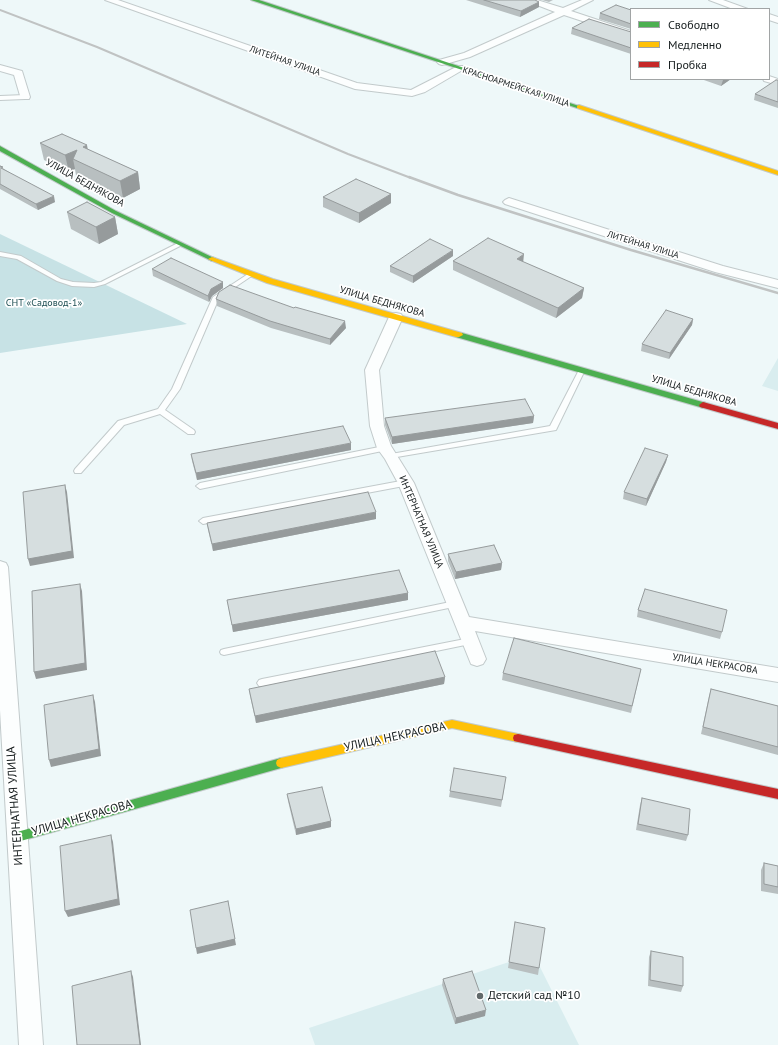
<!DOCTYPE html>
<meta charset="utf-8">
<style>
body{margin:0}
#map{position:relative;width:778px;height:1045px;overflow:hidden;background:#eef8f9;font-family:"PT Sans",sans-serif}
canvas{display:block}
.legend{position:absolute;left:630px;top:8px;width:140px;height:72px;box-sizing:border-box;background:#fff;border:1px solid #a1a4a5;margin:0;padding:5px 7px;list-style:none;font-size:12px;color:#151c1d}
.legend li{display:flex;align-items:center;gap:8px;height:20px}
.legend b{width:20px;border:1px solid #a1a4a5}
</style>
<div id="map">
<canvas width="778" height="1045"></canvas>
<ul class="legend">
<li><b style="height:5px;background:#4caf50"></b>Свободно</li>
<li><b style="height:5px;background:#ffc107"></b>Медленно</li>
<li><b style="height:5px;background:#c62828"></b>Пробка</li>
</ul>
</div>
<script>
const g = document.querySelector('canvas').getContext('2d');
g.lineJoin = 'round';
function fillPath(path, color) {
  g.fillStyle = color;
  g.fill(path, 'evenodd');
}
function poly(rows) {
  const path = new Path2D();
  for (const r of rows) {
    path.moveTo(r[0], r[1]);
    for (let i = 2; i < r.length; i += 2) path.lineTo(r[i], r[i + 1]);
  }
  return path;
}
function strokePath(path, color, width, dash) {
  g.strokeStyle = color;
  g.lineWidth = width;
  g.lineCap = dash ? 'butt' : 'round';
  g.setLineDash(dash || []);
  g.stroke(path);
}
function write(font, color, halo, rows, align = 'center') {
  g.font = font + ' "PT Sans",sans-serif';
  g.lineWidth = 3.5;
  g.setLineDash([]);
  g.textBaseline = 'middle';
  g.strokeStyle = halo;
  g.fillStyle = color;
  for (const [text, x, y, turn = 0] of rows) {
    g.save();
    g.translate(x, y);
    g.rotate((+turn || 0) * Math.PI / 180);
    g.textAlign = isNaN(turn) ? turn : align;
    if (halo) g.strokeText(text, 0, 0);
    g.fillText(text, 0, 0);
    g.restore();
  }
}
fillPath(poly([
 [778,358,778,391,762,386],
 [509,962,539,965,579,1045,315,1045,309,1028]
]), '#d9edef');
fillPath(poly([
 [0,234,187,324,0,353]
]), '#c7e2e5');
const lane = poly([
 [0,96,25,95,28,97,25,99,0,100,0,96],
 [180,242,183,244,182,245,105,284,94,287,72,286,57,281,17,259,0,256,0,252,21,256,61,279,73,282,94,283,101,282,180,242],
 [251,272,254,274,253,275,219,298,180,389,165,410,194,430,195,432,194,434,188,434,160,414,124,425,81,473,75,473,74,471,75,469,118,421,158,409,172,389,213,297,251,272],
 [582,368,585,370,556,430,391,458,387,456,391,454,550,426,579,370,582,368],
 [384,446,387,446,388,448,387,450,200,489,196,486,200,483,384,446],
 [406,480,410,483,409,485,203,524,199,521,203,518,406,480],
 [455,601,458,602,459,604,458,606,224,655,221,654,220,652,221,650,224,649,455,601],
 [470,638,473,639,474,641,473,643,470,644,262,687,259,686,257,683,259,680,262,679,470,638]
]);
const street = poly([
 [105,0,118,0,357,83,411,90,458,66,464,66,466,68,425,92,412,96,355,89,105,0],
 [524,0,537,0,563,8,582,0,593,0,571,11,631,31,631,37,564,15,470,57,442,65,439,64,437,62,439,60,464,53,555,12,524,0],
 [709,0,723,0,748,9,733,9,709,0],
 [769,14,778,17,778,23,769,20,769,14],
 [0,65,22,71,30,97,29,99,21,99,14,75,0,71,0,65],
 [769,76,778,79,778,85,764,81,763,79,769,79,769,76],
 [509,198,723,266,778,280,778,288,715,272,505,204,503,202,505,200,509,198],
 [396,313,401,314,403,317,379,370,384,426,391,446,414,483,469,617,778,668,778,682,475,631,486,659,483,664,477,666,471,664,398,483,385,459,377,448,370,426,365,370,389,317,391,314,396,313],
 [0,561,6,563,8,567,43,1045,19,1045,0,710,0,561]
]);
const fast = poly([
 [251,0,259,0,582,107,577,108,251,0],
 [0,146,116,211,216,259,212,261,210,260,112,213,0,151,0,146],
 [456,333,462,333,706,403,707,405,703,408,700,407,456,337,456,333],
 [281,758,285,760,286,763,285,766,281,768,17,842,13,841,11,837,13,833,17,832,281,758]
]);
const slow = poly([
 [579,105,778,171,778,175,577,108,577,106,579,105],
 [212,257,273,279,462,333,463,335,459,337,456,337,267,283,210,260,208,259,212,257],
 [452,720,518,734,522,735,523,738,522,741,518,742,452,728,281,768,277,766,276,763,277,760,281,758,452,720]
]);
const jam = poly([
 [703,402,778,423,778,429,700,407,699,405,703,402],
 [518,734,778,789,778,799,518,742,514,741,513,738,514,735,518,734]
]);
strokePath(lane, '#c2cacb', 2);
strokePath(street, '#c2cacb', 2);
strokePath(fast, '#c2cacb', 2);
strokePath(slow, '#c2cacb', 2);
strokePath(jam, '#c2cacb', 2);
fillPath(lane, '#fcfefe');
fillPath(street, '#fcfefe');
fillPath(fast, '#4caf50');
fillPath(slow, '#ffc107');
fillPath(jam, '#c62828');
strokePath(poly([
 [0,10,97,47,348,154,411,178]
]), '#c0c3c3', 2);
strokePath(poly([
 [409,177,458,195,631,250,778,293]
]), '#c0c3c3', 2.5);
fillPath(poly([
 [466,0,535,0,539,2,539,7,520,17],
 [542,0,553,0,549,2],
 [631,10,631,29,599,19,600,13],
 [572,28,631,32,631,54,571,34],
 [701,79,731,79,721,86],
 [778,80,778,108,754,100,755,94],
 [40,143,87,145,87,149,138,172,140,189,123,198,76,175,75,169,69,172,44,160],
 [0,166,4,169,55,202,38,210,0,189],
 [391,194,391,203,359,223,323,207,323,197],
 [67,212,115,217,118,234,99,244,71,229],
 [453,256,413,283,390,272,390,266],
 [453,261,523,262,584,288,582,298,556,318,453,270],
 [152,269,223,288,212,296,209,302,153,276],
 [216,299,346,328,330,345,271,328,217,306],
 [693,319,692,325,669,359,641,351,642,344],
 [534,416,533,423,392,444,385,425,385,418],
 [351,450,197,480,192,461,191,454],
 [668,455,666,462,646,506,623,499,624,492],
 [376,519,213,551,208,530,207,523],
 [448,554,502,563,501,570,455,579,448,561],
 [408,593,408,600,233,632,227,600],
 [638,610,722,632,720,639,637,617],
 [641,669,631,713,502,680,503,673],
 [445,677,444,684,256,723,250,696,249,689],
 [711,689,778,706,778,755,701,734,709,696],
 [505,784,501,807,449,797,450,791],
 [287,794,331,821,331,827,296,835,288,801],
 [642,798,688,835,686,841,636,830,640,805],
 [764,863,778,866,778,894,761,891,761,870],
 [515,922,539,968,538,975,508,968],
 [651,951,683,986,681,992,648,986,649,957],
 [443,979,485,1016,455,1024,442,985]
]), '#b8bfc0');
fillPath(poly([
 [539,2,539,7,520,17,521,11],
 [724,79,731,79,721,86,723,80],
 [87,145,90,162,83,147],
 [77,150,73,159,75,169,69,172,65,155],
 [138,172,140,189,123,198,120,181],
 [391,194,391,203,359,223,359,213],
 [54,196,55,202,38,210,36,204],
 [115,217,118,234,99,244,96,227],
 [453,250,453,256,413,283,413,276],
 [524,254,523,264,517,259],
 [223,282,223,288,212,296,209,302,208,296,211,289],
 [584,288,582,298,556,318,558,308],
 [693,319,692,325,669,359,670,353],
 [345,321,346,328,330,345,330,339],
 [534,416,533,423,392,444,392,437],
 [351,443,351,450,197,480,196,473],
 [668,455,666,462,646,506,647,499],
 [65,485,67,492,74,558,30,566,28,559],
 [376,512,376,519,213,551,212,544],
 [502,563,501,570,455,579,456,572],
 [80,584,82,591,87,670,36,679,34,672],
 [408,593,408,600,233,632,232,625],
 [445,677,444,684,256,723,255,716],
 [93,695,95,702,101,756,51,767,49,760],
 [331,821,331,827,296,835,296,829],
 [111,835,113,842,120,905,68,917,65,911],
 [228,901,236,945,197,954,196,948],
 [131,971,133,977,141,1045,139,1045],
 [486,1010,485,1016,455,1024,456,1018]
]), '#969b9c');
const building = poly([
 [484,0,535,0,539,2,521,11,484,0],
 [616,5,631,10,631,24,600,13,616,5],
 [589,19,631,32,631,48,572,28,589,19],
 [776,80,778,80,778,102,755,94,776,80],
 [62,134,87,145,83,147,138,172,120,181,73,159,77,150,65,155,40,143,62,134],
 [0,166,3,167,1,168,54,196,36,204,0,184,0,166],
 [356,179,391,194,359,213,323,197,356,179],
 [87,202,115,217,96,227,67,212,87,202],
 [488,238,524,254,517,259,584,288,558,308,453,261,488,238],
 [430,239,453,250,413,276,390,266,430,239],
 [171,258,223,282,211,289,208,296,152,269,171,258],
 [230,285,294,308,295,307,345,321,330,339,270,321,216,299,219,292,230,285],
 [666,310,693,319,670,353,642,344,666,310],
 [525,399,534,416,392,437,385,418,525,399],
 [343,426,351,443,196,473,191,454,343,426],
 [645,448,668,455,647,499,624,492,645,448],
 [65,485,72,551,28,559,23,492,65,485],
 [368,492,376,512,212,544,207,523,368,492],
 [494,545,502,563,456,572,448,554,494,545],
 [399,570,408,593,232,625,227,600,399,570],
 [80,584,85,663,34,672,32,591,80,584],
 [645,589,727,610,722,632,638,610,645,589],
 [514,638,641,669,632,706,503,673,514,638],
 [435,651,445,677,255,716,249,689,435,651],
 [711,689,778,706,778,747,703,727,711,689],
 [93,695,99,749,49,760,44,705,93,695],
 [454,768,506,777,502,800,450,791,454,768],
 [322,787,331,821,296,829,287,794,322,787],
 [642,798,690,809,688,835,638,824,642,798],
 [111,835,118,899,65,911,60,846,111,835],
 [764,863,778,866,778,887,764,884,764,863],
 [228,901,235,939,196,948,190,910,228,901],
 [515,922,545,928,539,968,509,962,515,922],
 [651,951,683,957,683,986,650,980,651,951],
 [131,971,140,1045,77,1045,72,986,131,971],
 [472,971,486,1010,456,1018,443,979,472,971]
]);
fillPath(building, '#d6dedf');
strokePath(building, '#969b9c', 1);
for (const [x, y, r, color] of [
 [480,996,4,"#61696a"]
]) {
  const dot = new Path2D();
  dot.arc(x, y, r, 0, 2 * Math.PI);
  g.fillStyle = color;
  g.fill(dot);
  strokePath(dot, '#fff', 1.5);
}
write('9px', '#151c1d', '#fff', [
 ["ЛИТЕЙНАЯ УЛИЦА",285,61,19],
 ["КРАСНОАРМЕЙСКАЯ УЛИЦА",516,87,18],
 ["ЛИТЕЙНАЯ УЛИЦА",643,245,17]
]);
write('10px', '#151c1d', '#fff', [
 ["УЛИЦА БЕДНЯКОВА",85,183,29],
 ["УЛИЦА БЕДНЯКОВА",382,302,16],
 ["УЛИЦА БЕДНЯКОВА",694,391,16],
 ["ИНТЕРНАТНАЯ УЛИЦА",421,522,67],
 ["УЛИЦА НЕКРАСОВА",715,664,9]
]);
write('10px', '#1c4d51', '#fff', [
 ["СНТ «Садовод-1»",44,303]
]);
write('12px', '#151c1d', '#fff', [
 ["УЛИЦА НЕКРАСОВА",395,737,-12],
 ["ИНТЕРНАТНАЯ УЛИЦА",15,806,-94],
 ["УЛИЦА НЕКРАСОВА",82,818,-16]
]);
write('12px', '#151c1d', '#fff', [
 ["Детский сад №10",488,996]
], 'left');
</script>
